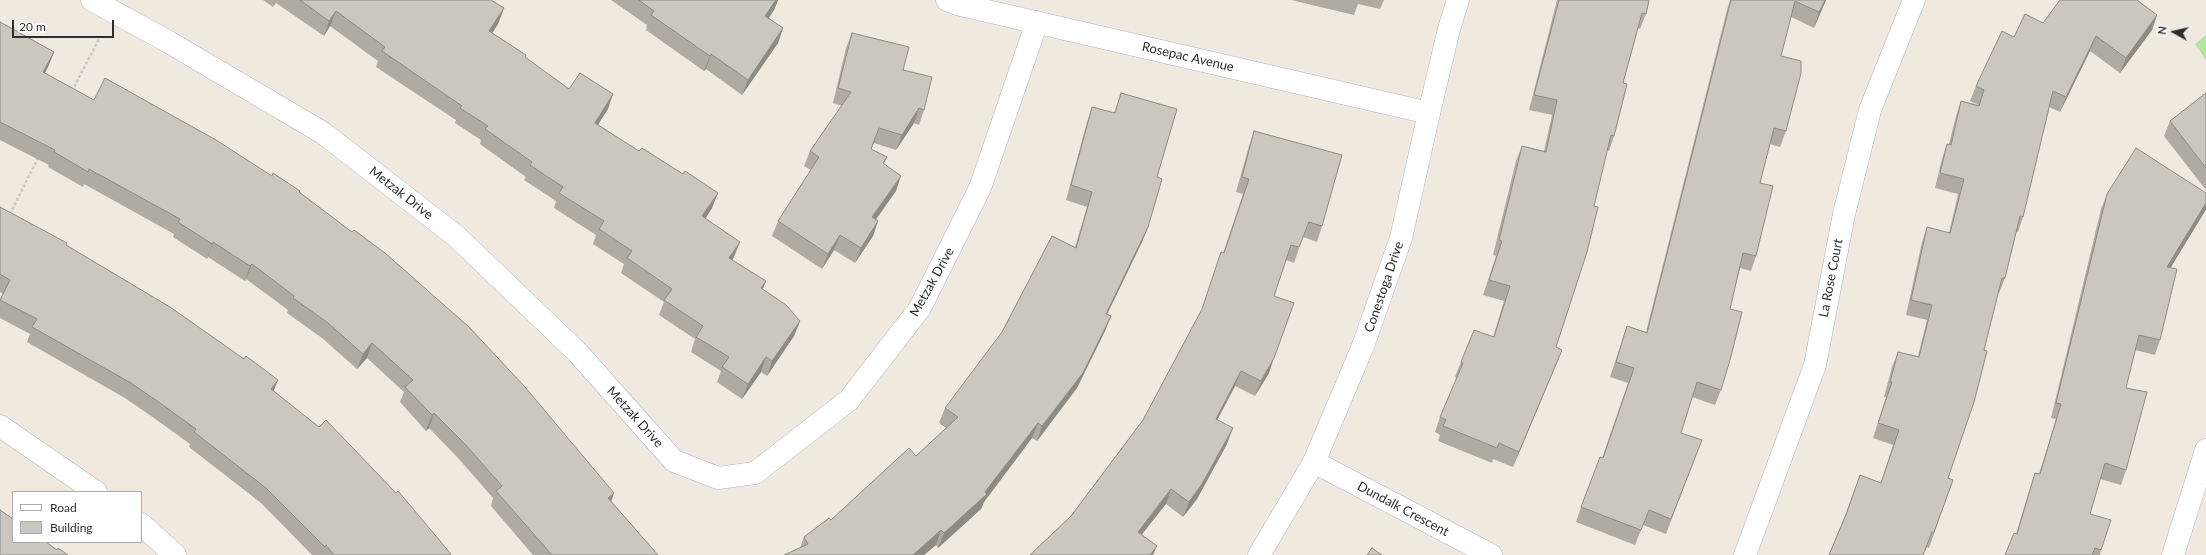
<!DOCTYPE html>
<style>
body{margin:0}
#map{position:relative;width:2206px;height:555px;overflow:hidden;background:#efe9df;font-family:Lato,sans-serif}
canvas{display:block}
.legend{position:absolute;left:12px;top:491px;width:130px;height:52px;box-sizing:border-box;background:#fff;border:1px solid #ababab;margin:0;padding:5px 7px;list-style:none;font-size:12px;color:#2d2d2d}
.legend li{display:flex;align-items:center;gap:8px;height:20px}
.legend b{width:20px;border:1px solid #ababab}
.north{position:absolute;left:2154px;top:12px;width:40px;height:40px;-webkit-text-stroke:3px #fff;paint-order:stroke;rotate:278deg;font-size:11px;font-weight:700;line-height:16px;text-align:center;color:#2d2d2d}
.north::after{content:'';display:block;margin:auto;width:14px;height:18px;background:#2d2d2d;clip-path:polygon(50% 0,100% 100%,50% 72%,0 100%)}
.scale{position:absolute;left:12px;top:20px;width:102px;height:18px;box-sizing:border-box;border:2px solid #2d2d2d;border-top:0;padding-left:5px;font-size:12px;line-height:14px;white-space:nowrap;color:#2d2d2d;-webkit-text-stroke:3px #fff;paint-order:stroke}
</style>
<div id="map">
<canvas width="2206" height="555"></canvas>
<ul class="legend">
<li><b style="height:5px;background:#fff"></b>Road</li>
<li><b style="height:11px;background:#cbc7be"></b>Building</li>
</ul>
<div class="north">N</div>
<div class="scale">20 m</div>
</div>
<script>
const g = document.querySelector('canvas').getContext('2d');
g.lineJoin = 'round';
function fillPath(path, color) {
  g.fillStyle = color;
  g.fill(path, 'evenodd');
}
function poly(rows) {
  const path = new Path2D();
  for (const r of rows) {
    path.moveTo(r[0], r[1]);
    for (let i = 2; i < r.length; i += 2) path.lineTo(r[i], r[i + 1]);
  }
  return path;
}
function strokePath(path, color, width, dash) {
  g.strokeStyle = color;
  g.lineWidth = width;
  g.lineCap = dash ? 'butt' : 'round';
  g.setLineDash(dash || []);
  g.stroke(path);
}
function write(font, color, halo, rows, align = 'center') {
  g.font = font + ' Lato,sans-serif';
  g.lineWidth = 3;
  g.setLineDash([]);
  g.textBaseline = 'middle';
  g.strokeStyle = halo;
  g.fillStyle = color;
  for (const [text, x, y, turn = 0] of rows) {
    g.save();
    g.translate(x, y);
    g.rotate((+turn || 0) * Math.PI / 180);
    g.textAlign = isNaN(turn) ? turn : align;
    if (halo) g.strokeText(text, 0, 0);
    g.fillText(text, 0, 0);
    g.restore();
  }
}
fillPath(poly([
 [2206,35,2206,60,2195,44]
]), '#afe89a');
const street = poly([
 [92,0,167,41,323,133,456,236,578,353,674,461,718,478,755,473,849,400,920,308,980,188,1037,22],
 [947,0,957,4,1429,113],
 [1314,462,1491,555],
 [1745,555,1815,365,1844,214,1870,110,1914,0],
 [2173,555,2206,450]
]);
const secondary = poly([
 [0,426,96,492],
 [141,524,175,555],
 [1259,555,1314,462,1363,346,1401,238,1429,113,1449,29,1458,0]
]);
strokePath(street, '#b3b5c1', 23);
strokePath(secondary, '#b3b5c1', 23);
strokePath(poly([
 [72,91,100,37],
 [10,214,39,156]
]), '#c8c8c8', 2.5, [3, 2]);
strokePath(street, '#fff', 22);
strokePath(secondary, '#fff', 22);
fillPath(poly([
 [263,0,491,0,504,8,498,24,492,33,526,55,525,58,569,89,608,109,598,125,712,208,705,219,734,257,732,260,763,290,800,321,794,336,767,376,761,372,742,399,717,382,721,371,691,352,695,339,659,315,664,302,621,273,624,264,593,244,596,235,554,208,556,201,524,180,526,177,480,144,481,140,455,123,456,120,376,67,378,61,330,26,324,36,276,3,273,7],
 [611,0,778,0,774,10,769,18,783,28,778,43,742,95,706,69,704,71,646,30,647,25],
 [1291,0,1384,0,1380,9,1358,4,1354,15],
 [1557,0,1649,0,1646,14,1640,29,1638,28,1623,83,1614,136,1609,151,1607,150,1556,347,1562,350,1556,365,1513,467,1493,459,1492,463,1438,441,1440,435,1435,432,1440,417,1457,378,1455,377,1461,362,1493,337,1504,301,1483,295,1496,256,1493,255,1516,161,1522,146,1544,151,1552,115,1529,110],
 [1730,0,1826,0,1814,28,1791,17,1781,56,1786,131,1780,147,1770,144,1760,183,1756,256,1751,271,1740,268,1730,309,1721,390,1715,405,1692,397,1681,433,1696,455,1666,534,1643,525,1635,545,1576,522,1581,507,1602,458,1628,383,1610,377,1627,326,1646,332,1727,10],
 [2157,15,2152,30,2120,73,2090,51,2060,112,2049,107,2023,217,2018,232,2016,232,2005,278,1999,293,1998,293,1948,478,1953,480,1929,548,1927,547,1923,555,1829,555,1845,516,1860,475,1881,483,1893,445,1873,438,1886,397,1884,397,1892,367,1898,352,1918,356,1927,320,1906,315,1922,242,1927,227,1949,233,1958,194,1935,188,1942,159,1947,144,1949,144,1956,116,1961,101,1979,105,1970,101,1976,86,2014,37,2043,23],
 [0,22,54,52,48,67,45,73,94,100,272,176,300,192,611,501,658,555,533,555,491,506,493,498,458,458,429,428,426,431,400,402,404,392,367,358,357,369,322,338,287,313,288,310,246,279,245,281,208,257,207,259,173,237,174,234,84,184,83,187,48,167,49,165,0,140],
 [852,33,903,70,924,110,919,125,914,123,896,150,874,143,871,150,887,157,884,164,896,191,876,219,878,221,873,236,855,263,834,250,822,269,772,236,778,221,811,170,804,166,810,151,842,106,833,103,846,48],
 [1121,93,1157,177,1148,227,1142,242,1107,314,1111,316,1105,331,1077,388,1037,441,1032,438,984,502,981,509,938,548,936,545,924,555,784,555,800,548,804,537,831,520,916,456,946,428,939,423,945,408,1075,247,1087,207,1066,200,1087,122,1092,107,1114,113],
 [2206,93,2206,190,2164,136,2170,121],
 [1254,131,1322,226,1317,242,1303,237,1294,263,1286,260,1274,296,1269,373,1255,396,1235,386,1217,420,1227,444,1197,499,1183,517,1166,504,1071,516,1143,420,1201,311,1223,253,1243,194,1236,192,1249,146],
 [2206,193,2206,209,2205,211,2170,268,2160,340,2155,355,2135,350,2126,388,2126,470,2121,485,2100,479,2090,514,2101,550,2100,555,2005,555,2016,534,2030,488,2035,473,2039,474,2056,419,2051,418,2101,209,2107,194],
 [0,207,66,245,274,391,450,555,312,555,261,503,189,447,190,444,154,418,125,398,27,342,30,334,0,318,0,300,3,294,0,292]
]), '#afaba3');
fillPath(poly([
 [776,0,778,0,774,10,760,31,765,16],
 [1825,0,1826,0,1814,28,1819,12],
 [504,8,498,24,484,46,489,31],
 [336,11,330,26,324,36,329,21],
 [2157,15,2152,30,2120,73,2126,58],
 [783,28,778,43,742,95,748,80],
 [2096,36,2090,51,2060,112,2066,97],
 [54,52,48,67,37,87,43,72],
 [711,54,706,69,704,71,710,56],
 [613,94,608,109,589,138,595,123],
 [919,108,914,123,896,150,902,135],
 [901,176,896,191,867,232,872,217],
 [718,193,712,208,697,232,702,216],
 [2206,203,2206,209,2205,211,2162,282,2167,267],
 [878,221,873,236,855,263,861,248],
 [1148,227,1142,242,1100,329,1106,314],
 [840,235,834,250,822,269,828,254],
 [213,242,208,257,207,259,212,244],
 [740,242,734,257,724,273,729,258],
 [252,264,246,279,245,281,250,266],
 [766,281,760,296,761,288],
 [1111,316,1105,331,1077,388,1037,441,1042,426],
 [800,321,794,336,767,376,772,361],
 [372,343,367,358,357,369,363,354],
 [1562,350,1556,365,1513,467,1519,452],
 [766,357,761,372,742,399,748,384],
 [1274,358,1269,373,1255,396,1261,381],
 [1241,371,1235,386,1210,434,1216,419],
 [278,380,272,395,271,389],
 [434,413,429,428,426,431,432,415],
 [1038,423,1032,438,984,502,981,509,938,548,944,533,985,492],
 [1233,428,1227,444,1197,499,1183,517,1189,502],
 [1171,489,1166,504,1132,547,1138,532],
 [614,493,609,508,608,498],
 [941,530,936,545,924,555,913,555],
 [1157,546,1153,555,1150,555]
]), '#8e8b85');
const building = poly([
 [300,0,491,0,504,8,489,31,526,55,525,57,569,89,580,73,613,94,595,123,639,151,642,148,683,174,685,171,718,193,702,216,740,242,729,258,766,281,761,288,786,305,800,321,772,361,766,357,748,384,722,367,729,357,696,337,703,326,664,300,672,289,627,258,632,251,599,229,604,221,559,193,563,187,530,165,532,162,485,129,488,126,460,108,462,106,382,51,385,47,336,11,329,21,300,0],
 [639,0,776,0,765,16,783,28,748,80,711,54,710,56,651,15,654,11,639,0],
 [1559,0,1649,0,1646,14,1642,13,1623,83,1627,84,1614,136,1611,135,1594,206,1598,207,1587,252,1556,347,1562,350,1519,452,1499,443,1497,448,1443,426,1446,420,1440,417,1463,363,1461,362,1474,330,1494,337,1510,286,1489,280,1502,241,1499,240,1522,146,1546,152,1557,100,1534,95,1559,0],
 [1731,0,1825,0,1819,12,1795,1,1781,56,1801,61,1801,73,1786,131,1774,128,1760,183,1773,186,1756,256,1743,253,1730,309,1742,312,1730,360,1721,390,1697,382,1681,433,1702,440,1671,519,1649,510,1641,530,1581,507,1600,457,1603,458,1634,368,1616,362,1627,326,1647,333,1731,0],
 [2060,0,2137,0,2157,15,2126,58,2096,36,2066,97,2053,91,2023,217,2020,216,2005,278,2002,278,1984,350,1987,351,1974,402,1948,478,1953,480,1934,532,1932,532,1923,555,1829,555,1847,512,1860,475,1881,483,1899,430,1878,423,1892,382,1890,382,1898,352,1919,357,1932,305,1911,300,1927,227,1950,233,1964,179,1940,173,1947,144,1951,145,1961,101,1979,106,1984,90,1976,86,2002,31,2014,37,2025,14,2043,23,2060,0],
 [0,22,54,52,43,72,94,100,105,78,216,140,272,176,273,173,300,191,299,192,352,232,354,230,385,253,469,327,525,387,614,493,608,498,658,555,552,555,496,491,502,486,464,443,434,413,432,415,405,387,413,380,372,343,363,354,328,323,293,298,294,296,252,264,250,266,213,242,212,244,178,222,180,219,89,169,88,172,54,152,55,150,0,122,0,22],
 [852,33,909,47,903,70,932,77,924,110,919,108,902,135,879,128,871,149,887,157,883,163,901,176,872,217,878,221,861,248,840,235,828,254,778,221,819,157,810,151,851,92,838,88,852,33],
 [1121,93,1177,109,1157,177,1162,179,1148,227,1106,314,1111,316,1083,373,1042,426,1038,423,985,492,987,494,944,533,941,530,913,555,784,555,808,544,804,537,829,518,831,520,909,448,916,456,958,417,945,408,1002,332,1052,236,1076,248,1092,192,1071,185,1092,107,1115,113,1121,93],
 [2206,93,2206,168,2170,121,2206,93],
 [1254,131,1342,155,1322,226,1309,222,1299,247,1291,245,1274,296,1294,303,1274,358,1261,381,1241,371,1216,419,1233,428,1202,484,1189,502,1171,489,1138,532,1157,546,1150,555,1030,555,1071,516,1143,420,1202,309,1221,252,1224,253,1249,179,1242,177,1254,131],
 [2136,148,2206,193,2206,203,2167,267,2177,269,2160,340,2139,335,2126,388,2147,392,2126,470,2105,463,2090,514,2111,520,2101,550,2095,548,2092,555,2005,555,2014,533,2017,534,2035,473,2040,474,2061,404,2056,403,2107,194,2136,148],
 [0,207,67,243,66,245,170,307,244,359,246,356,278,380,271,389,319,427,326,420,396,493,398,491,451,554,449,555,334,555,326,545,325,547,266,488,194,432,196,429,160,403,131,383,32,327,37,319,0,300,10,280,0,274,0,207],
 [0,510,13,519,13,542,46,542,57,550,58,548,68,555,0,555,0,510],
 [1372,548,1382,555,1367,555,1372,548]
]);
fillPath(building, '#cbc7be');
strokePath(building, '#8e8b85', 1);
write('13px', '#2d2d2d', '#fff', [
 ["Rosepac Avenue",1188,57,13],
 ["Metzak Drive",401,193,38],
 ["La Rose Court",1831,278,-79],
 ["Metzak Drive",932,282,-61],
 ["Conestoga Drive",1384,287,-71],
 ["Metzak Drive",635,417,48],
 ["Dundalk Crescent",1403,509,28]
]);
</script>
